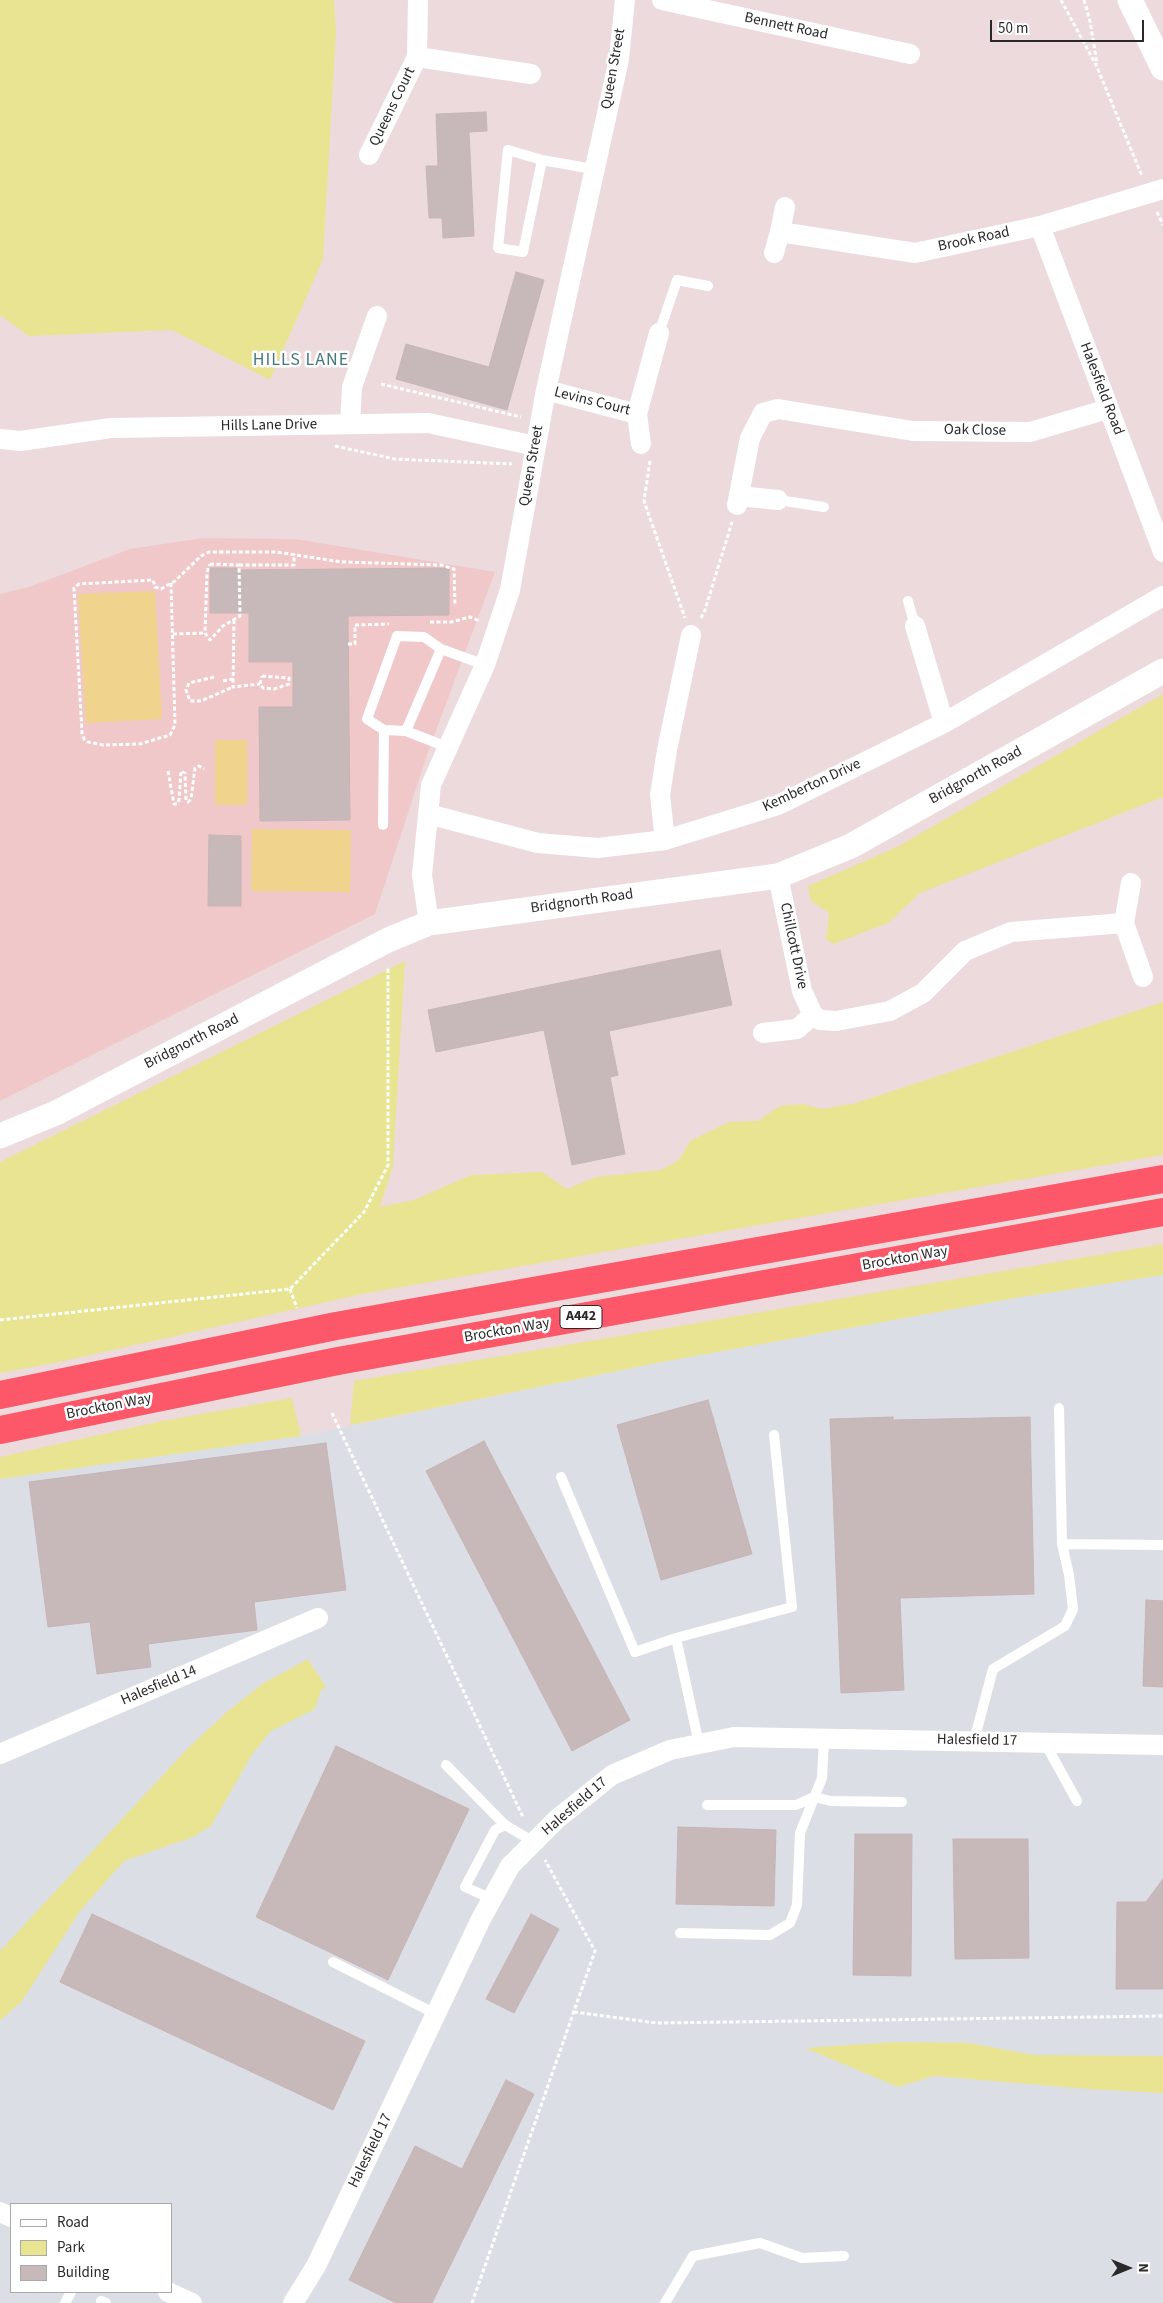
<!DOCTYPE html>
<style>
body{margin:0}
#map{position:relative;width:1163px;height:2303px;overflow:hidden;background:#eddadc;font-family:"Source Sans 3",sans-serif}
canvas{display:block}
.legend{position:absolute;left:10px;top:2203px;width:162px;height:90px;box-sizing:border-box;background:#fff;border:1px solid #a9a9a9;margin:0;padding:6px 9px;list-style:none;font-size:15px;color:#292929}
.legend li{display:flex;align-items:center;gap:10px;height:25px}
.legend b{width:25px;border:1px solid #a9a9a9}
.north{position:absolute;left:1103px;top:2243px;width:50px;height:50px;-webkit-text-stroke:4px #fff;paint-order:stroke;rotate:90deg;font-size:14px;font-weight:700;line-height:20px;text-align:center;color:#292929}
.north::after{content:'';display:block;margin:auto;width:18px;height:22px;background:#292929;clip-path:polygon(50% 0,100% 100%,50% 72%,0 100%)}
.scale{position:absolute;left:990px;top:20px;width:154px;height:22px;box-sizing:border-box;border:2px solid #292929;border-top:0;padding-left:6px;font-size:15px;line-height:18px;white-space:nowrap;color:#292929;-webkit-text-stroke:4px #fff;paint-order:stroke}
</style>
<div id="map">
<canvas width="1163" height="2303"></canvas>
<ul class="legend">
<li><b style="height:6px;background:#fff"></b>Road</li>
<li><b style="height:14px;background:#e8e492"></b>Park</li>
<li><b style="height:14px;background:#c7b9ba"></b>Building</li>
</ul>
<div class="north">N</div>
<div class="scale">50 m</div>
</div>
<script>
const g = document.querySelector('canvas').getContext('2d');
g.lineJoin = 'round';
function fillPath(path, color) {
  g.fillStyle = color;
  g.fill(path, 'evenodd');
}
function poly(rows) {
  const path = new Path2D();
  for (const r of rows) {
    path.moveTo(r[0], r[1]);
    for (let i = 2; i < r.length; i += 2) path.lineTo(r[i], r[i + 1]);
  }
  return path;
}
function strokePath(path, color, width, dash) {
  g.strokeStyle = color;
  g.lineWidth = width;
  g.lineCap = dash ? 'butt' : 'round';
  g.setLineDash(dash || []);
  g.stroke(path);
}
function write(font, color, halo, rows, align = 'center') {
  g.font = font + ' "Source Sans 3",sans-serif';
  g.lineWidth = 5;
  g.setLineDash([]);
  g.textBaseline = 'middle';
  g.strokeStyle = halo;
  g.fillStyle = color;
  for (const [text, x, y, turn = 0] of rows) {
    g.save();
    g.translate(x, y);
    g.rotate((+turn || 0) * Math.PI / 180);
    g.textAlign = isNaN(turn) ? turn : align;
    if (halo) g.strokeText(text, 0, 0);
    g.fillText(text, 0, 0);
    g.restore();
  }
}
fillPath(poly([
 [1163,1275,1163,2303,0,2303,0,1479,301,1436,662,1362,1015,1298],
 [11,2204,171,2204,171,2292,11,2292]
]), '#dbdfe5');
fillPath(poly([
 [203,538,295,539,495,572,428,752,375,914,0,1101,0,594,29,587,130,549]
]), '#f0c8c9');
fillPath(poly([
 [0,0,334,0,336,32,323,259,270,380,172,330,29,336,0,315],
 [1163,694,1163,797,920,893,888,923,833,944,826,939,829,913,811,901,808,886,897,847],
 [405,961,393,1166,380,1207,414,1200,471,1175,542,1172,567,1189,596,1177,661,1170,679,1160,690,1141,729,1122,758,1121,780,1106,803,1104,822,1109,856,1103,1163,1002,1163,1155,367,1293,59,1362,0,1373,0,1162],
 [1163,1244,1163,1275,1015,1298,662,1362,350,1425,354,1381],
 [292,1398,301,1436,0,1479,0,1457,162,1421],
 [308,1659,326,1687,321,1690,315,1709,271,1731,253,1753,211,1826,193,1837,124,1861,80,1911,22,2001,0,2021,0,1951,187,1749,227,1712,262,1684],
 [895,2042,968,2043,1035,2055,1163,2056,1163,2093,1087,2089,934,2076,898,2087,805,2048]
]), '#e8e492');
fillPath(poly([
 [155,591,162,719,86,723,78,594],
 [215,740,247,740,247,805,215,805],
 [252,829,351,830,350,892,251,891]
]), '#f0d48d');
const building = poly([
 [486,112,487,131,469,132,474,236,443,238,442,218,429,218,426,166,438,166,436,114,486,112],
 [516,272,544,280,507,410,396,379,406,344,489,367,516,272],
 [210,568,237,568,237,570,449,568,449,615,348,616,350,820,260,821,259,707,293,707,293,662,249,662,249,613,210,613,210,568],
 [209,835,241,836,241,906,208,906,209,835],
 [720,950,732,1005,609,1031,618,1075,610,1077,625,1154,572,1165,544,1030,436,1052,428,1010,720,950],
 [708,1400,752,1554,661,1580,617,1425,708,1400],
 [893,1417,893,1420,1030,1417,1034,1594,900,1598,904,1690,841,1693,830,1419,893,1417],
 [484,1441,630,1720,572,1751,426,1471,484,1441],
 [326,1443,346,1590,254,1602,257,1630,148,1644,151,1667,97,1674,90,1622,48,1627,29,1482,326,1443],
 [1146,1600,1163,1601,1163,1687,1143,1686,1146,1600],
 [336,1746,469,1809,388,1980,256,1917,336,1746],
 [678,1827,776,1830,774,1906,676,1904,678,1827],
 [855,1834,912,1834,911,1976,853,1975,855,1834],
 [953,1839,1028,1839,1029,1958,955,1959,953,1839],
 [1163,1879,1163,1989,1116,1989,1117,1902,1146,1902,1163,1879],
 [92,1914,365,2041,333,2110,60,1982,92,1914],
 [531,1914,559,1929,514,2013,486,1999,531,1914],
 [506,2080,534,2094,432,2303,396,2303,349,2280,415,2146,462,2169,506,2080]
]);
fillPath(building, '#c7b9ba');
strokePath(building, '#c8b4b5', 1);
strokePath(poly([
 [1061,0,1097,67,1142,176],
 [1084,0,1090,21,1097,64],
 [1157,212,1163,225],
 [381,384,521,417],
 [335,446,395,459,512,464],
 [650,461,644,501,685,618],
 [210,564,239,565,240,616,223,626,210,640,205,633,207,572,210,564],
 [239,565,294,565,294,554],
 [171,583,175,725,170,735,140,744,103,745,88,742,84,739,82,733,74,588,79,584,153,580,155,587,161,589,175,581,201,556,209,552,276,552,342,562,441,565,454,569,455,606],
 [701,618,705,610,732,522],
 [234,620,233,687,260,684],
 [430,622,451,622,470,617,480,621],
 [173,634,205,633],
 [348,644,355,644,355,625,389,624],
 [262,676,289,678,289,684,274,689,263,688,260,684,262,676],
 [214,677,189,683,186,690,190,701,201,701,233,687],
 [223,681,233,679],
 [168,771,174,804,177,804,179,800,181,771,185,773,186,800,188,802,191,799,195,768,199,766,204,769],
 [290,1289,297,1308],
 [0,1320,290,1289,364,1212,388,1165,388,966],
 [332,1413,523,1817],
 [574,2012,657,2023,1163,2016],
 [472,2303,595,1951,545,1860]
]), '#fff', 3, [4, 2.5]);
strokePath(poly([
 [542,160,523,252,498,248,508,150,542,160,593,169],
 [659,333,677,280,708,286],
 [778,500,824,507],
 [908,601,915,626],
 [441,649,485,665],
 [406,731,441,649,424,637,397,636,367,719,384,730,406,731,447,747],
 [383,825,384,730],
 [561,1477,635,1652,676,1638],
 [1062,1544,1163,1545],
 [974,1741,993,1669,1065,1626,1073,1609,1069,1575,1062,1544,1059,1408],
 [1045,1743,1077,1801],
 [699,1744,676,1638,792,1607,774,1435],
 [446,1765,505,1825,534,1842],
 [707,1805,796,1805,814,1797,831,1801,902,1802],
 [492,1899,465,1887,495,1830,505,1825],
 [680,1933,770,1935,790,1923,797,1905,800,1833,822,1778,824,1739],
 [333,1962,436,2014],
 [101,2301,106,2303],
 [65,2303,71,2292],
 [665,2303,693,2256,760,2243,802,2258,844,2256]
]), '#fff', 10);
strokePath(poly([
 [662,0,910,54],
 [417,57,531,74],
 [369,155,417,57,418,0],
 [785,207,780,232,915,253,1040,226,1163,189],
 [1040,226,1163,552],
 [774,253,780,232],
 [546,390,637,414],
 [350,424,352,387,377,316],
 [0,439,20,441,111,428,428,423,536,446],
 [641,444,637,414,659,333],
 [739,496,778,500],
 [737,505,750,438,763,413,778,409,913,431,1030,432,1108,409],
 [915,626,944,723],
 [428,814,538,843,598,848,665,840,778,805,944,723,1163,596],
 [665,840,660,795,667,750,691,635],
 [778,876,802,991,813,1015],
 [1131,883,1124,923,1143,977],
 [429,923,422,875,431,785,485,665,510,590,546,390,619,59,625,0],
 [813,1015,820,1020,836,1021,890,1011,923,993,965,951,1011,932,1124,923],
 [763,1033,797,1029,813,1015],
 [0,1754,318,1618],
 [0,2212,11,2217],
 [168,2292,192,2303],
 [293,2303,316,2266,481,1919,510,1866,557,1819,612,1775,670,1750,734,1737,1163,1745]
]), '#fff', 20);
strokePath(poly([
 [1130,0,1163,68],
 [0,1136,56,1113,388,940,429,923,778,876,851,846,1163,671]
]), '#fff', 25);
strokePath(poly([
 [0,1395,336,1326,1163,1179],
 [0,1430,338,1361,1163,1212]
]), '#fd5869', 28);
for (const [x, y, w] of [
 [581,1317,42]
]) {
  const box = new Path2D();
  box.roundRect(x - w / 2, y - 11.5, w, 23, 4);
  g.fillStyle = '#fff';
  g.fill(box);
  strokePath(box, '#292929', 1);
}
write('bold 14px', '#292929', null, [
 ["A442",581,1317]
]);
write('15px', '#292929', '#fff', [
 ["Bennett Road",786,27,12],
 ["Queen Street",614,69,-80],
 ["Queens Court",393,107,-64],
 ["Brook Road",974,240,-12],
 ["Halesfield Road",1101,389,69],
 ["Levins Court",592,402,14],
 ["Hills Lane Drive",269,426,-1],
 ["Oak Close",975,431,1],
 ["Queen Street",532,466,-80],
 ["Bridgnorth Road",976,776,-29],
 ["Kemberton Drive",812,786,-25],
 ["Bridgnorth Road",582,902,-8],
 ["Chillcott Drive",793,946,78],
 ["Bridgnorth Road",192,1042,-27],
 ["Brockton Way",905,1259,-10],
 ["Brockton Way",507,1331,-10],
 ["Brockton Way",109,1407,-11],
 ["Halesfield 14",159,1686,-23],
 ["Halesfield 17",977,1741,1],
 ["Halesfield 17",575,1807,-41],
 ["Halesfield 17",371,2151,-64]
]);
g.letterSpacing = '1px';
write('18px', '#46777d', '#fff', [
 ["HILLS LANE",301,361]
]);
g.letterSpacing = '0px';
</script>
